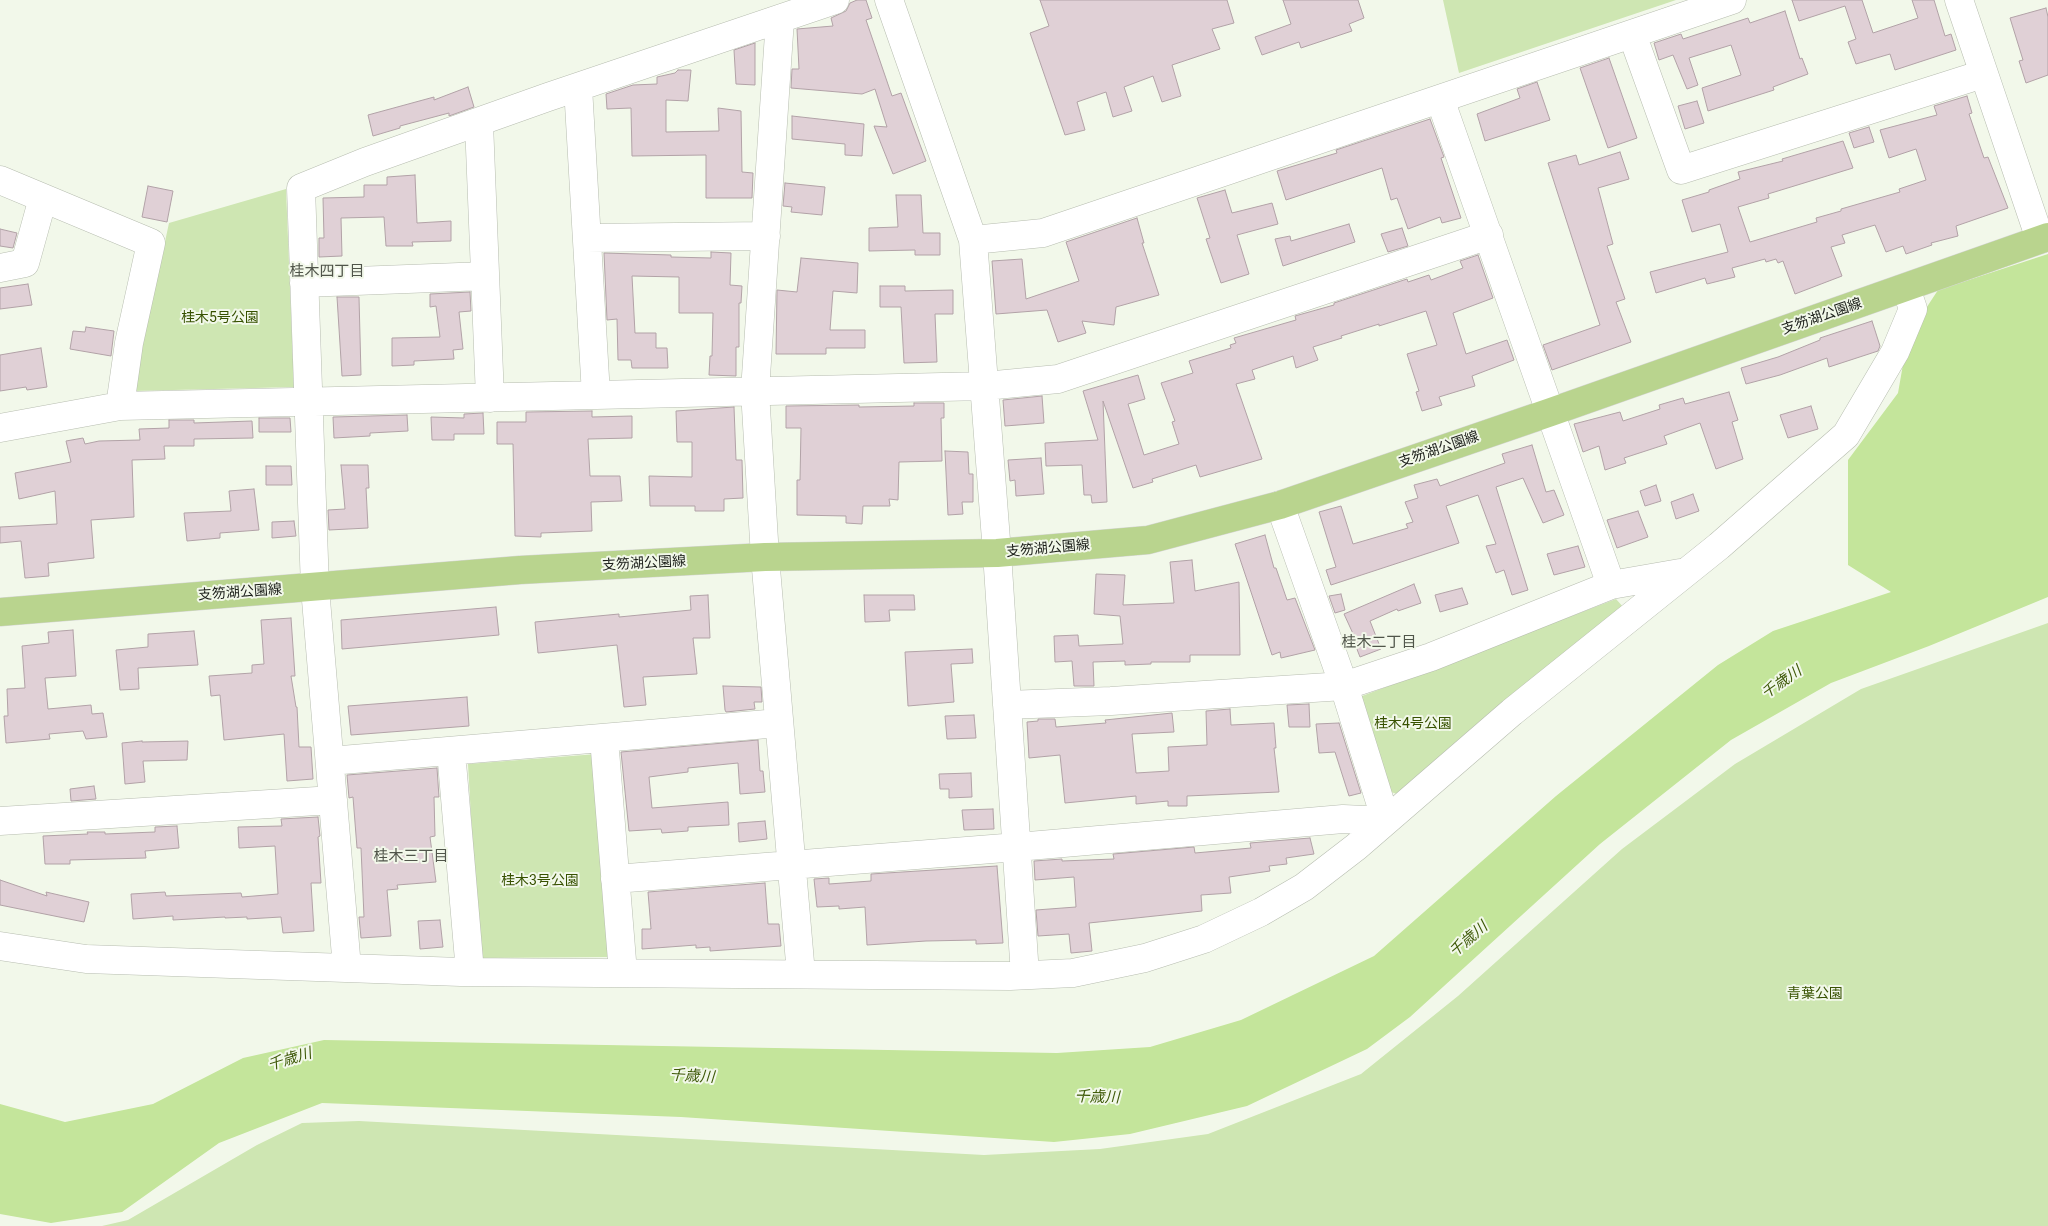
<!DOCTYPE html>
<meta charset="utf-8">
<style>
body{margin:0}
canvas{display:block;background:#f2f8ea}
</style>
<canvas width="2048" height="1226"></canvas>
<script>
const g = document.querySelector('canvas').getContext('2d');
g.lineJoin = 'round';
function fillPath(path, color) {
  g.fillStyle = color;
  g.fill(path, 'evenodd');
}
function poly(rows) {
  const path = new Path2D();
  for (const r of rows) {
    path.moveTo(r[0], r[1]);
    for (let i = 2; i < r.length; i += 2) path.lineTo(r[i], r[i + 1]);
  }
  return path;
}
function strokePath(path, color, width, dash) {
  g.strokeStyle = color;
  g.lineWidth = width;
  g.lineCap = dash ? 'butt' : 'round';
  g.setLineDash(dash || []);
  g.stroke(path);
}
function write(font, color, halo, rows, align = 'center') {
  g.font = font + ' Roboto,"Noto Sans JP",sans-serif';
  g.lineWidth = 4;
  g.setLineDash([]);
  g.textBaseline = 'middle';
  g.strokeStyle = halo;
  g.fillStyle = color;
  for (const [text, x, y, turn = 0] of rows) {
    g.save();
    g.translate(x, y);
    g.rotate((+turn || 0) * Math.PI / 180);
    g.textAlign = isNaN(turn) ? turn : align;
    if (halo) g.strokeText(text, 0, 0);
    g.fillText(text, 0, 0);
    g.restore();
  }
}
fillPath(poly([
 [1443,0,1676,0,1459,73],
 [286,189,294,387,133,391,169,223],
 [1616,599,1624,608,1397,794,1388,791,1357,698],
 [2048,623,2048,1226,102,1226,128,1220,257,1145,302,1123,359,1121,984,1155,1100,1149,1208,1134,1361,1074,1458,996,1622,849,1735,764,1861,689],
 [597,754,609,957,479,958,468,764]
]), '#cee6b2');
fillPath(poly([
 [2048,254,2048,597,1929,646,1831,683,1731,740,1600,844,1410,1017,1367,1049,1247,1106,1130,1134,1054,1142,681,1117,322,1103,219,1143,122,1212,51,1223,0,1214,0,1104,65,1122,153,1104,243,1058,324,1040,1057,1053,1150,1047,1241,1020,1374,956,1556,796,1718,665,1773,631,1891,592,1848,565,1848,460,1898,393,1908,336,1938,290]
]), '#c4e59b');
const building = poly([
 [857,0,866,0,872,18,866,20,892,96,901,93,926,161,893,174,874,126,887,127,875,89,862,94,791,88,792,69,799,69,797,29,833,26,831,18,846,11,850,3,857,0],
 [1040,0,1227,0,1234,23,1212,29,1220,49,1172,65,1181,96,1162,102,1153,76,1124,87,1132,111,1113,117,1106,92,1077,102,1085,130,1065,135,1030,33,1049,26,1040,0],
 [1283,0,1358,0,1364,18,1349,24,1352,31,1301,48,1299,42,1262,55,1255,37,1291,24,1283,0],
 [1792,0,1862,0,1873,33,1918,18,1912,0,1934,0,1945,36,1951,34,1956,50,1895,70,1890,54,1856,64,1848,42,1856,39,1845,6,1799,21,1792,0],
 [2046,8,2048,17,2048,75,2026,83,2019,61,2023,60,2010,18,2046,8],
 [1785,11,1800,59,1802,58,1808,74,1773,87,1774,90,1708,111,1702,88,1741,75,1731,45,1689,58,1698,85,1687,89,1673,55,1659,60,1654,43,1681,34,1683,39,1748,18,1750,23,1785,11],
 [755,43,755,85,736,84,734,50,755,43],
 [1609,58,1637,138,1608,148,1580,68,1609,58],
 [678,70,691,70,688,101,666,100,666,132,719,131,718,108,741,111,742,172,753,173,752,198,706,198,706,155,632,156,631,108,607,109,606,94,633,85,657,84,657,77,675,73,678,70],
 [1537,82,1550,120,1485,141,1477,114,1520,98,1517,89,1537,82],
 [468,87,474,107,449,116,449,113,400,126,400,128,373,136,368,115,434,97,434,100,468,87],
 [1967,96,1972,113,1969,114,1984,158,1988,157,2008,208,1956,226,1958,236,1931,243,1932,245,1906,254,1903,246,1886,252,1875,225,1842,235,1845,243,1831,247,1842,276,1795,294,1783,261,1778,263,1776,259,1766,262,1765,259,1732,268,1735,277,1707,284,1705,278,1656,293,1650,272,1728,252,1720,224,1692,232,1682,200,1709,192,1709,190,1740,179,1738,172,1783,161,1782,159,1843,141,1853,168,1768,194,1769,198,1738,207,1750,242,1817,222,1816,218,1841,211,1841,209,1900,192,1899,189,1926,180,1916,149,1889,158,1880,130,1937,115,1934,106,1967,96],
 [1697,101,1704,123,1685,129,1678,106,1697,101],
 [792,116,864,124,862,156,845,155,845,144,792,139,792,116],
 [1430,119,1444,157,1441,158,1461,218,1442,223,1440,217,1408,229,1397,198,1391,200,1382,168,1286,200,1277,171,1337,153,1336,150,1430,119],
 [1869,127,1874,142,1854,148,1849,133,1869,127],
 [1620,152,1629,179,1598,188,1613,244,1607,246,1625,299,1616,302,1631,342,1552,370,1543,345,1600,325,1548,163,1576,155,1579,165,1620,152],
 [415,175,417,223,451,221,451,241,412,242,413,246,386,246,384,217,341,218,342,256,319,257,319,238,324,238,323,198,364,197,364,185,387,185,387,177,415,175],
 [785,183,825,187,822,215,791,212,792,207,783,206,785,183],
 [148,186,173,191,167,222,142,217,148,186],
 [1225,190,1232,213,1272,203,1278,224,1237,235,1249,274,1221,283,1206,239,1210,238,1197,198,1225,190],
 [896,195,921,195,923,233,940,233,940,255,915,255,915,250,869,251,869,228,898,227,896,195],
 [1137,218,1144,243,1142,243,1159,295,1116,307,1114,325,1082,321,1086,333,1058,342,1047,310,996,314,992,261,1022,259,1026,299,1079,281,1066,242,1137,218],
 [1349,224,1355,242,1283,266,1275,239,1290,236,1291,241,1349,224],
 [1402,228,1408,246,1388,252,1381,234,1402,228],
 [0,229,17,233,13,248,0,246,0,229],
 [711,252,731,253,730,285,742,286,741,303,739,303,739,347,736,347,736,376,709,375,710,356,712,356,713,313,679,313,679,277,632,276,635,333,656,333,656,348,667,348,668,368,632,368,631,360,618,360,617,319,607,320,604,253,671,255,671,257,711,258,711,252],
 [1478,255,1493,298,1453,313,1466,354,1507,340,1514,360,1472,376,1475,386,1439,397,1442,405,1422,411,1416,392,1419,391,1407,354,1437,345,1426,311,1379,326,1379,324,1341,336,1342,338,1313,347,1318,360,1296,368,1293,356,1252,370,1255,379,1236,384,1262,459,1200,477,1196,465,1152,479,1153,482,1133,488,1103,401,1107,502,1092,503,1091,495,1084,495,1082,465,1046,466,1045,443,1098,440,1083,391,1138,375,1145,399,1128,404,1144,455,1179,444,1172,422,1175,421,1161,383,1193,373,1189,361,1231,348,1230,345,1236,343,1234,338,1296,320,1295,316,1334,305,1334,303,1407,279,1408,282,1429,275,1431,280,1463,268,1460,261,1478,255],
 [801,258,858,263,857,293,833,291,830,330,865,330,865,348,826,348,826,354,776,354,777,290,797,292,801,258],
 [28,284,32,305,0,309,0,288,28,284],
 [880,286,905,286,905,291,953,290,953,314,935,314,937,362,904,363,901,307,880,307,880,286],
 [470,292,471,311,459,312,463,349,453,350,454,359,414,361,414,365,392,366,392,338,440,337,436,306,430,307,430,294,470,292],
 [337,297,359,297,361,375,342,376,337,297],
 [1872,321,1880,346,1878,351,1829,367,1827,358,1780,375,1746,384,1741,368,1778,357,1820,340,1820,338,1872,321],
 [86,327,114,331,111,356,70,349,73,331,85,332,86,327],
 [41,348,47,387,27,390,26,387,0,391,0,355,41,348],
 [1729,392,1738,420,1732,422,1743,459,1716,469,1700,423,1664,436,1667,444,1624,458,1626,463,1605,470,1599,446,1583,452,1574,424,1620,412,1623,421,1660,409,1659,405,1683,398,1685,404,1729,392],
 [1042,396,1044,423,1005,426,1003,400,1042,396],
 [914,403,944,403,944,418,941,418,942,461,899,462,898,500,889,499,890,506,863,506,862,524,846,523,846,516,797,515,797,480,800,480,801,428,786,428,786,406,859,405,859,407,914,406,914,403],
 [1811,406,1818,429,1788,438,1780,415,1811,406],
 [734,407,736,460,742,460,743,498,724,499,724,511,695,511,695,506,650,506,649,476,692,477,692,442,677,442,676,411,734,407],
 [592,411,592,417,632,416,632,438,588,439,590,476,620,476,622,501,591,502,592,531,541,533,541,537,515,536,513,444,497,444,497,422,526,422,526,412,592,411],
 [483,413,484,434,454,434,454,440,432,440,431,417,464,418,464,414,483,413],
 [407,415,408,431,370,433,370,436,334,438,333,417,407,415],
 [259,418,290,418,291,432,259,432,259,418],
 [169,420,194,420,194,423,252,421,253,438,194,439,194,446,164,446,165,459,132,460,134,517,91,520,94,558,48,563,49,576,25,578,21,541,0,543,0,527,57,524,55,491,19,499,15,473,71,462,66,441,83,438,85,444,99,441,140,440,139,429,169,428,169,420],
 [1532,445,1546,492,1554,490,1564,515,1543,523,1523,478,1496,487,1528,590,1512,595,1504,570,1496,573,1486,546,1496,544,1478,495,1446,506,1459,543,1331,585,1326,570,1336,567,1319,512,1341,506,1353,544,1408,528,1406,524,1413,522,1405,502,1418,498,1414,485,1437,479,1440,486,1505,463,1502,454,1532,445],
 [945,451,968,452,969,474,973,474,973,502,962,502,963,514,948,515,945,451],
 [1041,458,1044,494,1016,496,1015,480,1010,481,1008,460,1041,458],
 [341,465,368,465,369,488,366,488,368,528,329,530,328,510,345,509,341,465],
 [266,466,291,466,292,485,266,485,266,466],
 [1656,485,1661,501,1645,506,1640,491,1656,485],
 [254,489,259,530,220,533,220,538,187,541,184,513,231,511,229,491,254,489],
 [1693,494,1699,511,1676,519,1671,502,1693,494],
 [1638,511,1648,537,1617,548,1607,520,1638,511],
 [294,521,296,536,272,538,272,522,294,521],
 [1265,535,1274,568,1276,568,1287,600,1295,598,1315,650,1281,658,1280,652,1272,655,1235,544,1265,535],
 [1578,546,1585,567,1554,575,1547,554,1578,546],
 [1192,560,1195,591,1239,582,1240,655,1190,655,1190,662,1151,662,1151,664,1125,665,1125,661,1093,662,1094,686,1074,686,1072,661,1055,662,1054,636,1078,635,1079,646,1123,644,1120,616,1094,614,1096,574,1125,575,1123,605,1174,603,1170,562,1192,560],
 [1414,584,1421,603,1398,611,1397,609,1370,621,1381,649,1360,657,1353,639,1355,638,1344,614,1414,584],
 [1462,588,1468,604,1440,612,1435,595,1462,588],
 [1341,594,1345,610,1335,613,1329,596,1341,594],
 [708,595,710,638,693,638,697,674,643,677,646,705,624,707,617,645,538,653,535,622,619,614,619,617,691,610,690,596,708,595],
 [864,595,914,595,915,610,889,610,890,621,865,622,864,595],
 [496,607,499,635,342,649,341,620,496,607],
 [291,618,295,676,291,676,296,707,297,707,299,747,311,747,313,779,287,781,284,734,224,740,220,695,211,696,209,676,252,673,252,665,264,664,261,620,291,618],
 [73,630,76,676,45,678,48,709,91,705,92,714,103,713,107,737,86,739,83,731,49,734,50,739,6,743,4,716,8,716,7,689,25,688,22,646,49,643,48,632,73,630],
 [194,631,198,665,138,668,139,689,120,690,116,650,148,647,148,634,194,631],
 [972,649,973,663,951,664,954,702,908,706,905,652,972,649],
 [723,686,761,687,762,702,754,702,755,709,726,712,725,710,723,686],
 [467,697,469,726,351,735,348,706,467,697],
 [1309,704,1310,727,1289,727,1287,705,1309,704],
 [1230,709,1231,725,1274,723,1276,748,1274,748,1279,792,1187,796,1187,806,1168,806,1168,801,1136,804,1136,796,1065,803,1060,755,1029,758,1027,722,1038,721,1038,719,1055,719,1056,727,1106,723,1105,720,1172,713,1174,732,1132,734,1136,773,1169,771,1168,747,1207,745,1206,711,1230,709],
 [974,715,976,738,947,739,945,716,974,715],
 [1339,723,1361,793,1349,796,1335,752,1319,753,1316,724,1339,723],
 [758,740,760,771,763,771,765,792,740,794,738,763,688,768,688,772,649,777,652,808,728,802,729,825,688,827,688,831,662,833,661,829,629,831,621,752,758,740],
 [142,741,142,742,188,741,187,760,143,761,145,782,125,784,122,743,142,741],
 [437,768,439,797,434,797,435,836,430,837,436,882,397,885,398,889,387,890,391,936,361,938,359,917,364,917,361,848,357,848,353,797,349,798,347,775,437,768],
 [971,773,972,797,949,798,949,789,940,789,939,774,971,773],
 [94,786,96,799,71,801,70,789,94,786],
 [993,809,994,829,964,830,962,810,993,809],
 [318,817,320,836,318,837,321,883,311,883,314,931,283,933,281,917,247,919,247,917,225,918,225,917,173,920,173,916,133,919,131,894,165,892,166,896,241,893,242,897,278,894,275,846,239,848,238,827,282,826,281,819,318,817],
 [765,821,767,839,739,842,738,823,765,821],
 [177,826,179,848,145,851,146,858,70,860,70,864,45,864,43,836,88,834,87,832,105,832,105,834,155,832,155,827,177,826],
 [1310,838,1314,854,1286,858,1287,864,1269,866,1270,871,1229,877,1231,893,1201,895,1202,911,1089,923,1092,951,1071,953,1069,934,1038,936,1036,910,1076,907,1074,877,1035,880,1034,861,1062,859,1062,861,1114,859,1113,854,1194,847,1195,853,1251,848,1250,843,1310,838],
 [997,866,1003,943,976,944,976,940,926,941,867,945,865,907,839,909,839,906,817,907,814,879,829,878,829,884,871,881,871,874,997,866],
 [0,880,47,896,46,892,89,902,84,922,0,905,0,880],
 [765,883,768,924,779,924,781,946,710,951,710,947,696,948,696,945,642,949,642,929,651,929,648,892,765,883],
 [440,920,443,947,420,949,418,921,440,920]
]);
fillPath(building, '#e0d0d6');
strokePath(building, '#b2a2a7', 1);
const minor = poly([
 [889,0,973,240,997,553,1025,975],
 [1959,0,2040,239],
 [780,19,755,391,765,557,801,974],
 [1632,34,1681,170,1983,74],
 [578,87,596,395],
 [1440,99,1611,585],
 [479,123,490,398],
 [0,180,151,243,129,343,120,406],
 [587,238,766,236],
 [973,240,1043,233,1732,0],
 [0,268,25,263,43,198],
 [304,283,485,276],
 [0,428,120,406,985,386,1058,379,1489,235],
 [1007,705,1111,701,1344,686,1431,657,1611,585,1680,573],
 [604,738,623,973],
 [451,751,470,972],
 [330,761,779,723],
 [0,821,333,800],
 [615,879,1017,847,1343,819,1386,821,1344,686,1280,505],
 [0,946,86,959,461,972,1010,976,1073,973,1145,958,1204,939,1261,912,1304,887,1356,847,1512,712,1719,546,1846,435,1895,352,1913,309,1906,288],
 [347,968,315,588,301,188,365,162,548,97,835,0]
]);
const major = poly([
 [0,612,520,570,765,557,997,553,1148,540,1280,505,1551,412,2048,237]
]);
strokePath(minor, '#b7bdb0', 29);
strokePath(major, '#d6d6d6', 29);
strokePath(minor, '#fff', 28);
strokePath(major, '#b9d48e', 28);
write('14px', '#1b1e19', '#f2f8ea', [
 ["支笏湖公園線",1822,317,-19],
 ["支笏湖公園線",1439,450,-19],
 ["支笏湖公園線",1048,549,-5],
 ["支笏湖公園線",644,564,-3],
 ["支笏湖公園線",240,593,-4]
]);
write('14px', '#375100', '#f2f8ea', [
 ["桂木5号公園",220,318],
 ["桂木4号公園",1413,724],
 ["桂木3号公園",540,881],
 ["青葉公園",1815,994]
]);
write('15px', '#50554a', '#f2f8ea', [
 ["桂木四丁目",327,272],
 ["桂木二丁目",1379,643],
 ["桂木三丁目",411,857]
]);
write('italic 15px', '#3e5908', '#f2f8ea', [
 ["千歳川",1782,683,-35],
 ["千歳川",1469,940,-41],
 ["千歳川",290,1060,-17],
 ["千歳川",692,1077,3],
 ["千歳川",1097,1098,1]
]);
</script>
